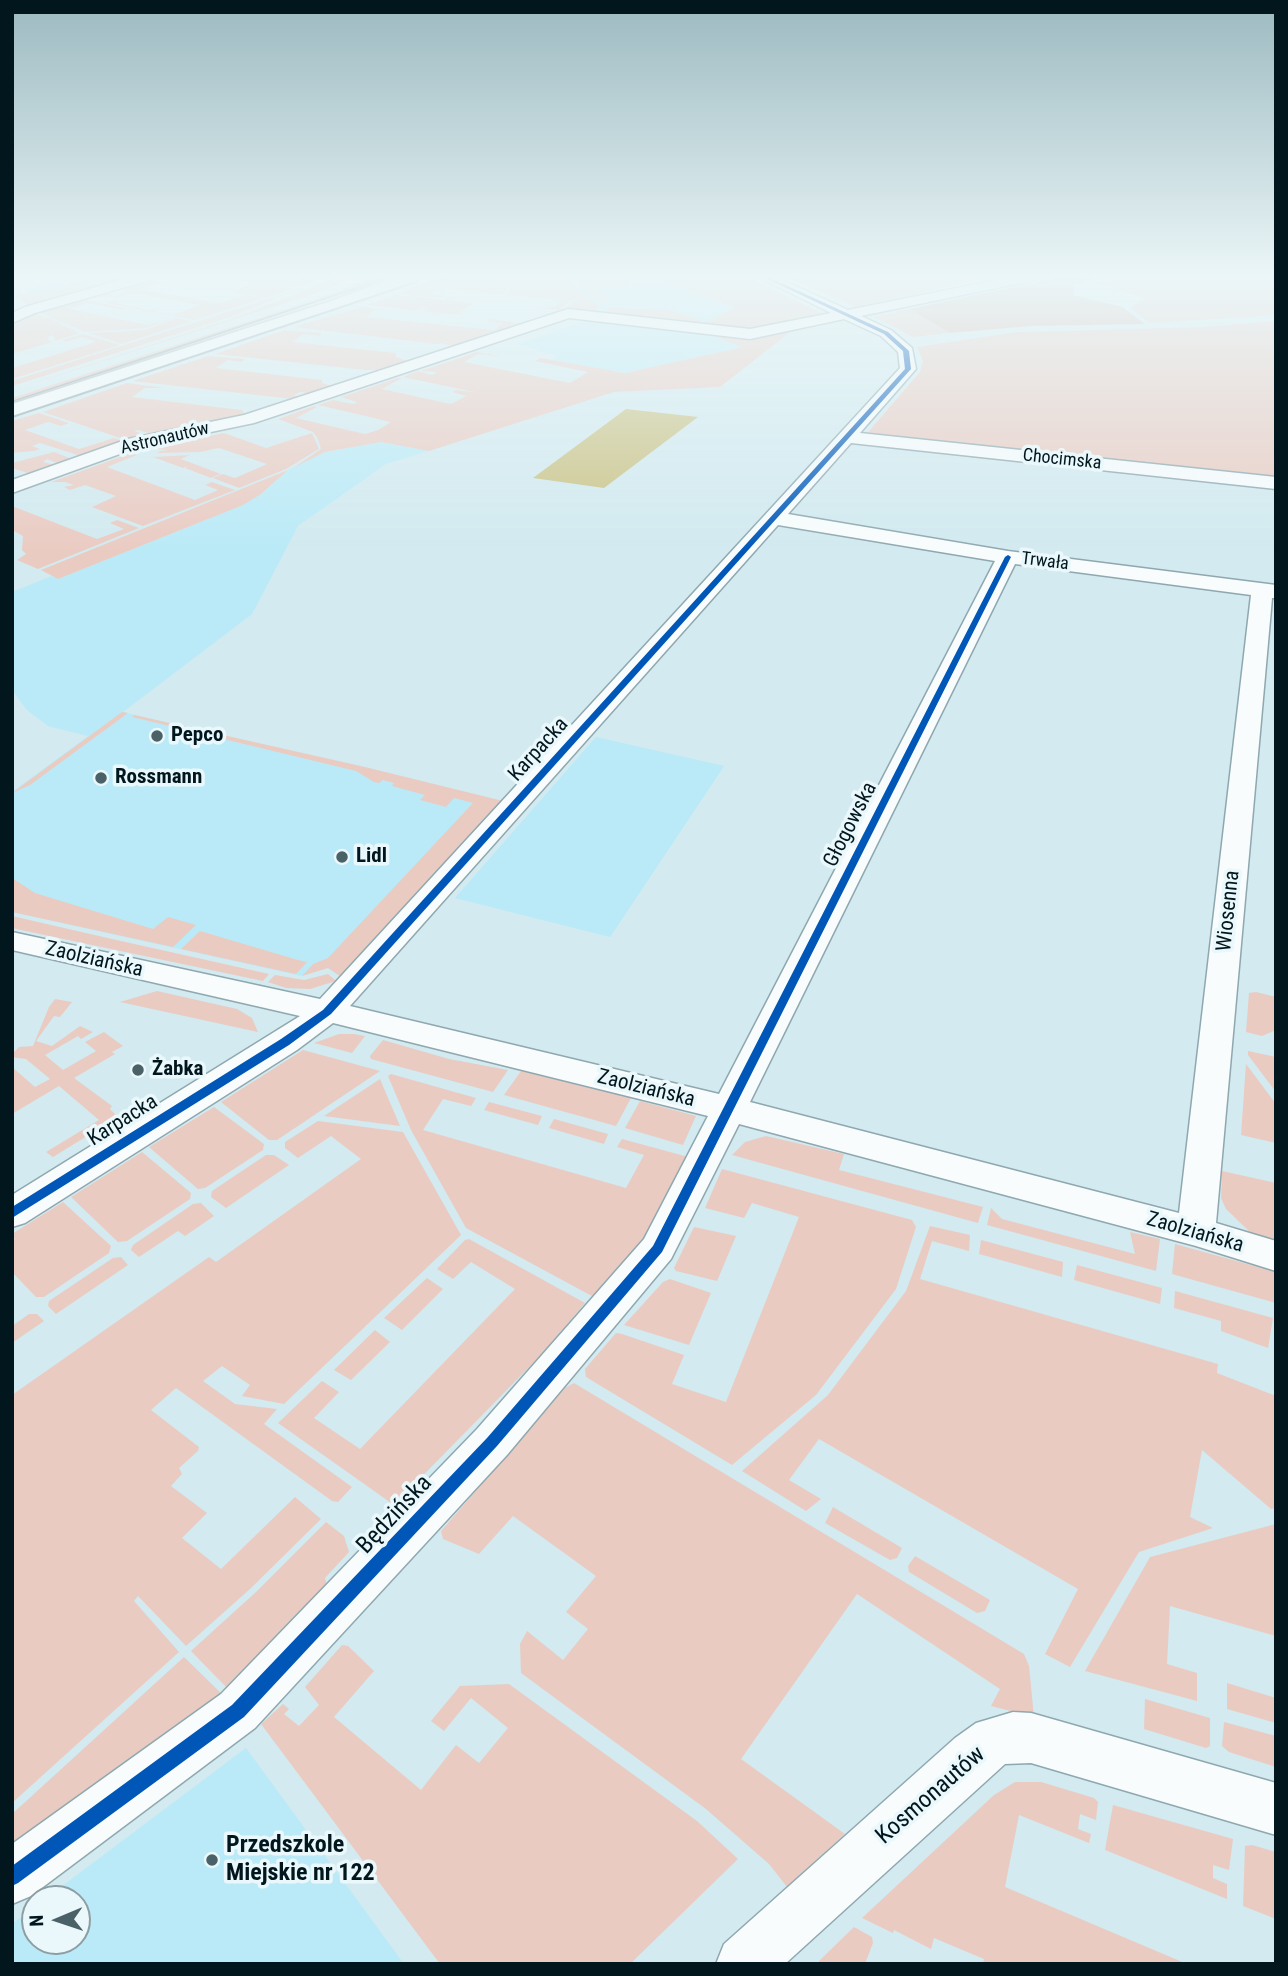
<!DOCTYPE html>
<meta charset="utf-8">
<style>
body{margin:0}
#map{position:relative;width:1288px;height:1976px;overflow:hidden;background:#d2eaf0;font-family:"Roboto Condensed",sans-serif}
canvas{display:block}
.frame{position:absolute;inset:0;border:14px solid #01171d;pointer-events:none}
.north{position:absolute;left:21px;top:1885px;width:70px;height:70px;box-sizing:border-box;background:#eaf8fc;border:2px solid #8d9ea3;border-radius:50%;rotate:268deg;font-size:19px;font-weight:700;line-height:28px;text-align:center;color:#01171d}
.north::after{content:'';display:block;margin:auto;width:24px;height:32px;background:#4a6167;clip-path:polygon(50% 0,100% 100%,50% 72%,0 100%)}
</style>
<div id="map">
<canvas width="1288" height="1976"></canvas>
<div class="frame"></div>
<div class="north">N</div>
</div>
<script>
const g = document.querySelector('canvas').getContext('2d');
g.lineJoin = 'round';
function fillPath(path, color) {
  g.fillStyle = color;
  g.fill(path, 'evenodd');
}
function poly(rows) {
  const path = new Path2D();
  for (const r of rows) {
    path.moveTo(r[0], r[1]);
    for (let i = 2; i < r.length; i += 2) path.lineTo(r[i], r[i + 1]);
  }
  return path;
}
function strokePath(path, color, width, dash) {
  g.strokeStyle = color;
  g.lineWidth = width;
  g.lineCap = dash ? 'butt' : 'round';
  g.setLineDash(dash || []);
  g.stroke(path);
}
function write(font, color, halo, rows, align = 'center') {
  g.font = font + ' "Roboto Condensed",sans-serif';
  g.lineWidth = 7;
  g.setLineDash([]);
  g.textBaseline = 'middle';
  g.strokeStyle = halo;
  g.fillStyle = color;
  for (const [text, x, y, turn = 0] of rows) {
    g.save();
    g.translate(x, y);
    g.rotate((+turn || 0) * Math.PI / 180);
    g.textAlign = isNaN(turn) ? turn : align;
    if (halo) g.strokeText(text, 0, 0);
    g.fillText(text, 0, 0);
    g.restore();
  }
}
fillPath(poly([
 [46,277,132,277,34,305,24,295],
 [498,277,726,277,800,312,733,328,568,309,578,302],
 [589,320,708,334,744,347,625,373,550,360,558,356,517,344],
 [381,442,429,451,386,464,298,526,252,614,123,712,503,801,340,976,328,968,302,976,12,912,12,792,88,736,48,726,27,710,12,690,12,592,52,576,58,579,203,521,261,494,288,470,325,452],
 [596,737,724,766,610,937,455,898],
 [246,1748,404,1964,12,1964,12,1924,35,1906,35,1941,77,1941,77,1899,45,1899]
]), '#baeaf7');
fillPath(poly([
 [117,277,131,277,34,305,28,305,16,297,19,293,34,295,44,291,62,290,72,282,92,280,81,284,89,286,59,296],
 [228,277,295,281,304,277,325,277,298,287,289,287,295,288,266,298,233,292,252,283],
 [337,277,358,277,305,297,12,390,237,317],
 [375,277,401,277,12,406,12,398,314,300],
 [438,277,487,280,491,277,488,277,570,277,568,283,600,306,594,312,566,308,573,301,532,293,570,301,559,310,537,308,554,307,562,300,505,295,510,290,508,289,502,295,439,288,430,294,444,296,441,298,397,294],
 [578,277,642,277,617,289,606,286,592,292,608,296,603,303,578,283],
 [672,277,747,277,826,315,756,330,701,325,735,308,663,281],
 [786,277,993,277,855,307],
 [1098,277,1276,277,1276,315,1150,323,1130,308,1144,298,1095,283,1105,280],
 [148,280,173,284,155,284,142,290,221,303,244,295,264,298,195,320,105,303,115,300,120,301,115,303,173,315,199,305,133,293,120,297,98,297,107,292,114,297,126,291,120,288],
 [305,287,230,317,12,386,12,381],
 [395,295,445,300,448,297,475,299,448,299,474,303,457,315,422,311,426,308,423,307,417,311,366,305],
 [83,299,129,309,124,310,86,303,70,309,147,325,173,318,146,328,85,332,38,312],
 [361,307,393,310,375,310,366,317,494,330,503,323,487,321,489,319,520,323,455,346,442,344,449,342,437,344,293,327],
 [609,308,669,310,701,320,694,324,603,313],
 [909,309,950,333,913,337,874,317],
 [34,313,51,319,80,333,55,341,53,335,49,336,48,340,52,342,12,354,12,325],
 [176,318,192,321,122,344,89,333,145,330],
 [1276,321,1276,481,871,436,869,431,920,372,923,361,917,347,1016,332,1202,327],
 [285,330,322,333,319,336,303,334,293,342,396,353,396,357,408,361,383,370,366,370,215,354],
 [785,331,789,333,720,387,614,392,429,451,381,442,325,452,293,468,321,449,318,439,313,432,278,419,314,406,317,407,296,418,365,434,378,430,391,422,318,405,333,400,354,404,357,402,341,397,398,378,402,378,382,389,451,404,466,396,452,392,456,390,474,392,403,377,418,371,432,375,437,372,421,371,477,352,501,356,478,354,464,362,570,383,588,372,535,361,541,358,625,373,743,347,705,333,752,339],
 [83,334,120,345,12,379,12,368,96,342,82,337,66,342,62,340],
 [208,356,245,359,242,362,228,360,216,368,322,380,322,383,332,386,308,394,301,392,294,395,299,397,292,399,133,381],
 [127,383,165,388,145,388,132,397,242,410,246,415,151,434,138,430,134,431,146,435,123,439,43,412],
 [39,413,69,423,61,426,48,422,25,430,79,449,114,438,123,441,81,456,40,443,32,446,40,449,34,451,12,453,12,421],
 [224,433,266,448,312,433,319,449,286,469,239,488,213,478,223,474,235,478,267,464,219,448,200,452,160,453,156,452,167,450,146,448],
 [54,452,72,459,59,464,47,459,43,462,55,465,31,474,12,468,12,463],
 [131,453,137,455,107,467,195,500,218,490,205,485,212,482,235,490,143,526,92,507,116,496,85,485,70,490,64,487,74,485,65,482,51,482],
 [190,455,181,459,221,474,211,478,185,468,188,466,183,468,153,457],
 [288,470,261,494,243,505,58,579,41,570],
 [12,506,97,539,124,529,110,523,117,520,139,528,38,569,17,560,26,554,22,550,23,536,12,530],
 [122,712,128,713,30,785,12,793],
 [134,715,365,767,503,801,340,976,328,968,302,976,313,964,328,958,473,803,454,798,446,807,420,800,425,795,392,786,394,783,383,780,379,783,374,782,356,771,132,717],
 [12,878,35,893,153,929,168,917,196,925,173,947,12,912],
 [12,916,112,939,269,974,263,981,21,930,12,928],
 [200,931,298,960,307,962,296,974,181,949],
 [328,974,336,981,310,989,286,988,268,982,275,975,304,980],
 [157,991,237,1009,252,1018,258,1032,120,1002],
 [1256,992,1276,997,1276,1030,1262,1036,1246,1032,1249,993],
 [55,999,72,1002,60,1017,54,1016,36,1041,52,1046,80,1026,93,1032,81,1039,78,1036,45,1055,63,1070,96,1051,85,1042,104,1032,123,1046,112,1052,115,1054,74,1078,112,1106,110,1109,118,1117,53,1157,46,1152,99,1120,59,1086,12,1114,12,1067,35,1087,50,1079,26,1059,12,1057,12,1054,19,1047,33,1046,49,1007],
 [339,1034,354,1034,365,1036,352,1053,314,1043],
 [383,1040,449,1059,508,1070,493,1092,371,1059,370,1056],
 [303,1050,380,1071,277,1140,269,1140,221,1102],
 [1248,1051,1276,1057,1276,1092,1248,1055],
 [1246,1064,1276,1104,1276,1143,1241,1135],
 [521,1071,631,1098,616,1126,504,1095],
 [391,1074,476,1098,471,1106,443,1099,423,1130,626,1188,644,1155,617,1147,622,1139,692,1158,647,1246,603,1302,466,1228,411,1130,388,1076],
 [380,1079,400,1126,324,1116],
 [640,1101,696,1116,683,1145,625,1128],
 [489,1102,542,1116,538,1125,484,1110],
 [214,1107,264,1144,263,1150,205,1188,198,1189,149,1147],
 [554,1119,608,1134,604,1144,549,1128],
 [318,1121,403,1132,461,1235,284,1404,242,1396,250,1385,222,1366,203,1381,235,1404,277,1409,264,1424,352,1487,338,1502,332,1501,176,1388,151,1410,199,1447,198,1451,179,1468,182,1474,171,1486,207,1513,182,1538,221,1569,295,1497,321,1519,250,1589,186,1646,138,1596,134,1601,179,1652,12,1803,12,1395,209,1257,216,1262,361,1159,331,1136,298,1158,285,1148,285,1142],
 [766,1136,844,1154,839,1170,983,1207,978,1223,732,1155,745,1142],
 [142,1152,191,1193,190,1199,127,1241,118,1242,71,1197],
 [266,1155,274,1155,289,1165,226,1208,211,1197,212,1191],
 [722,1169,912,1220,916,1227,896,1289,816,1395,732,1465,586,1377,585,1369,616,1333,622,1334,684,1355,672,1384,726,1402,799,1217,752,1203,744,1218,705,1208],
 [1222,1171,1276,1183,1276,1241,1251,1233,1226,1209,1221,1198],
 [63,1202,111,1246,109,1253,44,1297,36,1297,12,1272,12,1241,15,1239,12,1234],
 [201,1203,214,1216,185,1236,178,1231,139,1257,131,1250,133,1245,193,1204],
 [991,1208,1002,1219,1135,1254,1130,1232,1160,1239,1156,1271,987,1225],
 [930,1226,970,1235,969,1251,932,1241,920,1279,1218,1364,1217,1373,1276,1396,1276,1508,1271,1509,1202,1450,1190,1517,1213,1528,1139,1552,1070,1667,1045,1654,1078,1589,819,1439,789,1480,821,1499,806,1511,742,1471,828,1395,906,1291],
 [694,1227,736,1236,717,1281,676,1271,674,1268],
 [469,1239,585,1303,544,1352,394,1505,278,1423,322,1381,339,1392,314,1418,360,1449,515,1289,471,1262,453,1279,437,1269,465,1240],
 [981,1240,1063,1262,1062,1277,979,1254],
 [1175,1244,1276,1272,1276,1303,1172,1274],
 [121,1257,128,1265,56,1314,48,1306,49,1301,113,1258],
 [1077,1265,1162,1288,1160,1304,1074,1280],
 [427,1278,443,1289,402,1330,384,1318],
 [670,1279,711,1293,689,1345,624,1325,663,1282],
 [1175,1291,1273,1318,1268,1348,1221,1331,1221,1321,1174,1308],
 [29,1314,37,1314,44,1321,12,1343,12,1326],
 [375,1330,390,1342,351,1380,334,1370],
 [574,1383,1024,1654,1029,1666,1034,1717,991,1706,1000,1689,857,1594,741,1759,845,1834,787,1887,769,1864,706,1809,521,1673,520,1644,527,1631,563,1660,588,1629,566,1612,596,1576,513,1516,479,1554,443,1539,441,1531,565,1388],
 [833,1507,902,1548,897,1558,890,1560,825,1523],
 [326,1522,344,1536,349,1552,325,1578,328,1589,230,1691,191,1651,256,1592],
 [1276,1524,1276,1636,1170,1606,1167,1664,1197,1673,1197,1701,1085,1671,1150,1557],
 [915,1556,990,1600,985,1611,977,1613,909,1572,908,1566],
 [342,1645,348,1646,374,1671,334,1717,421,1790,456,1745,479,1763,508,1728,471,1698,444,1731,431,1721,460,1686,509,1684,697,1821,738,1859,630,1964,440,1964,261,1724,283,1704,289,1709,284,1714,299,1726,319,1705,305,1687],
 [184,1657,225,1697,12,1854,12,1814],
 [1227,1683,1276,1698,1276,1723,1227,1709],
 [1145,1699,1210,1718,1210,1746,1206,1748,1144,1729],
 [1224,1722,1276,1736,1276,1767,1229,1752,1222,1746],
 [1015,1782,1041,1782,1094,1798,1098,1802,1096,1820,1080,1814,1078,1829,1091,1834,1089,1843,1019,1815,1005,1887,1187,1964,983,1964,984,1959,934,1938,931,1949,894,1930,893,1933,862,1918,994,1795],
 [1113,1805,1233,1839,1229,1870,1213,1865,1213,1878,1227,1884,1227,1899,1105,1850],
 [1252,1845,1276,1852,1276,1919,1243,1906,1245,1846],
 [854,1927,872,1937,873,1943,865,1964,820,1964,819,1961]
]), '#eacbc2');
fillPath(poly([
 [1060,277,1092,279,1074,285,1073,295,1122,307,1145,324,1031,326,950,333,909,309]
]), '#dcb6ab');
fillPath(poly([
 [626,409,698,417,604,488,533,478]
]), '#cac284');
const minor = poly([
 [131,277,152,277,150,280,35,313,12,323,12,313,25,307,131,277],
 [758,277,776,277,848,310,1011,277,1037,277,1030,281,861,316,891,330,912,348,916,369,860,433,1276,477,1276,489,851,443,788,514,1008,551,1276,585,1276,598,1272,598,1216,1223,1276,1241,1276,1271,1196,1246,739,1124,671,1259,507,1455,255,1728,31,1896,12,1904,12,1844,221,1694,477,1429,644,1239,708,1116,333,1023,297,1050,25,1223,12,1227,12,1195,300,1016,12,950,12,932,320,999,900,368,898,352,881,336,844,319,750,339,569,318,254,423,139,447,12,493,12,480,128,439,244,415,568,309,750,329,831,313,758,277],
 [778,525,995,561,719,1094,350,1006,778,525],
 [1015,564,1251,595,1179,1213,750,1102,1015,564],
 [1013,1712,1031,1713,1276,1783,1276,1835,1031,1763,1005,1764,785,1964,716,1964,724,1944,955,1738,976,1723,1013,1712]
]);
const primary = poly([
 [394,277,419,277,416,281,12,416,12,403,394,277]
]);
strokePath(minor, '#8fa8af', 3);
strokePath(primary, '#8fa8af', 4);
fillPath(minor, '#f8fcfd');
fillPath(primary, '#f8fcfd');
strokePath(poly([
 [12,403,331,300,393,277]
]), '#b9c0c2', 2);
fillPath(poly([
 [763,277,768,277,888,332,909,351,911,369,331,1014,289,1045,12,1218,12,1207,281,1039,323,1010,905,369,903,351,884,334,763,277],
 [1008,555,1011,557,662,1252,497,1446,244,1717,18,1883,12,1886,12,1866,232,1705,487,1438,653,1246,1005,557,1008,555]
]), '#0057b8');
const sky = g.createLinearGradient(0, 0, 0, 553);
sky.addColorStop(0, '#9cbac0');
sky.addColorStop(0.5, '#ebf6f8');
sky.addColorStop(1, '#ebf6f800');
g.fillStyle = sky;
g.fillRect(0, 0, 1288, 553);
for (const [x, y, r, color] of [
 [157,736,7,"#4a6167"],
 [101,778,7,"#4a6167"],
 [342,857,7,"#4a6167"],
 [138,1070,7,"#4a6167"],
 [212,1860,7,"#4a6167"]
]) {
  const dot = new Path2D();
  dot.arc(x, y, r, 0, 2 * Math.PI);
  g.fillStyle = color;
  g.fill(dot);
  strokePath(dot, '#eaf8fc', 2.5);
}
write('18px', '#01171d', '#eaf8fc', [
 ["Astronautów",165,439,-13],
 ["Chocimska",1062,460,6],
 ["Trwała",1045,562,7]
]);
write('bold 21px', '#01171d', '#eaf8fc', [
 ["Pepco",171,736],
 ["Rossmann",115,778],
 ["Lidl",356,857],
 ["Żabka",152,1070]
], 'left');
write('21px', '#01171d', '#eaf8fc', [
 ["Karpacka",539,750,-48],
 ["Głogowska",851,825,-63],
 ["Wiosenna",1229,911,-84],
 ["Zaolziańska",94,960,13],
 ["Zaolziańska",646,1089,14],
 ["Karpacka",123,1121,-32],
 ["Zaolziańska",1195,1233,16]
]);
write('24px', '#01171d', '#eaf8fc', [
 ["Będzińska",395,1515,-47],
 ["Kosmonautów",931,1796,-41]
]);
write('bold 24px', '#01171d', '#eaf8fc', [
 ["Przedszkole",226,1846],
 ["Miejskie nr 122",226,1874]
], 'left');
</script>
